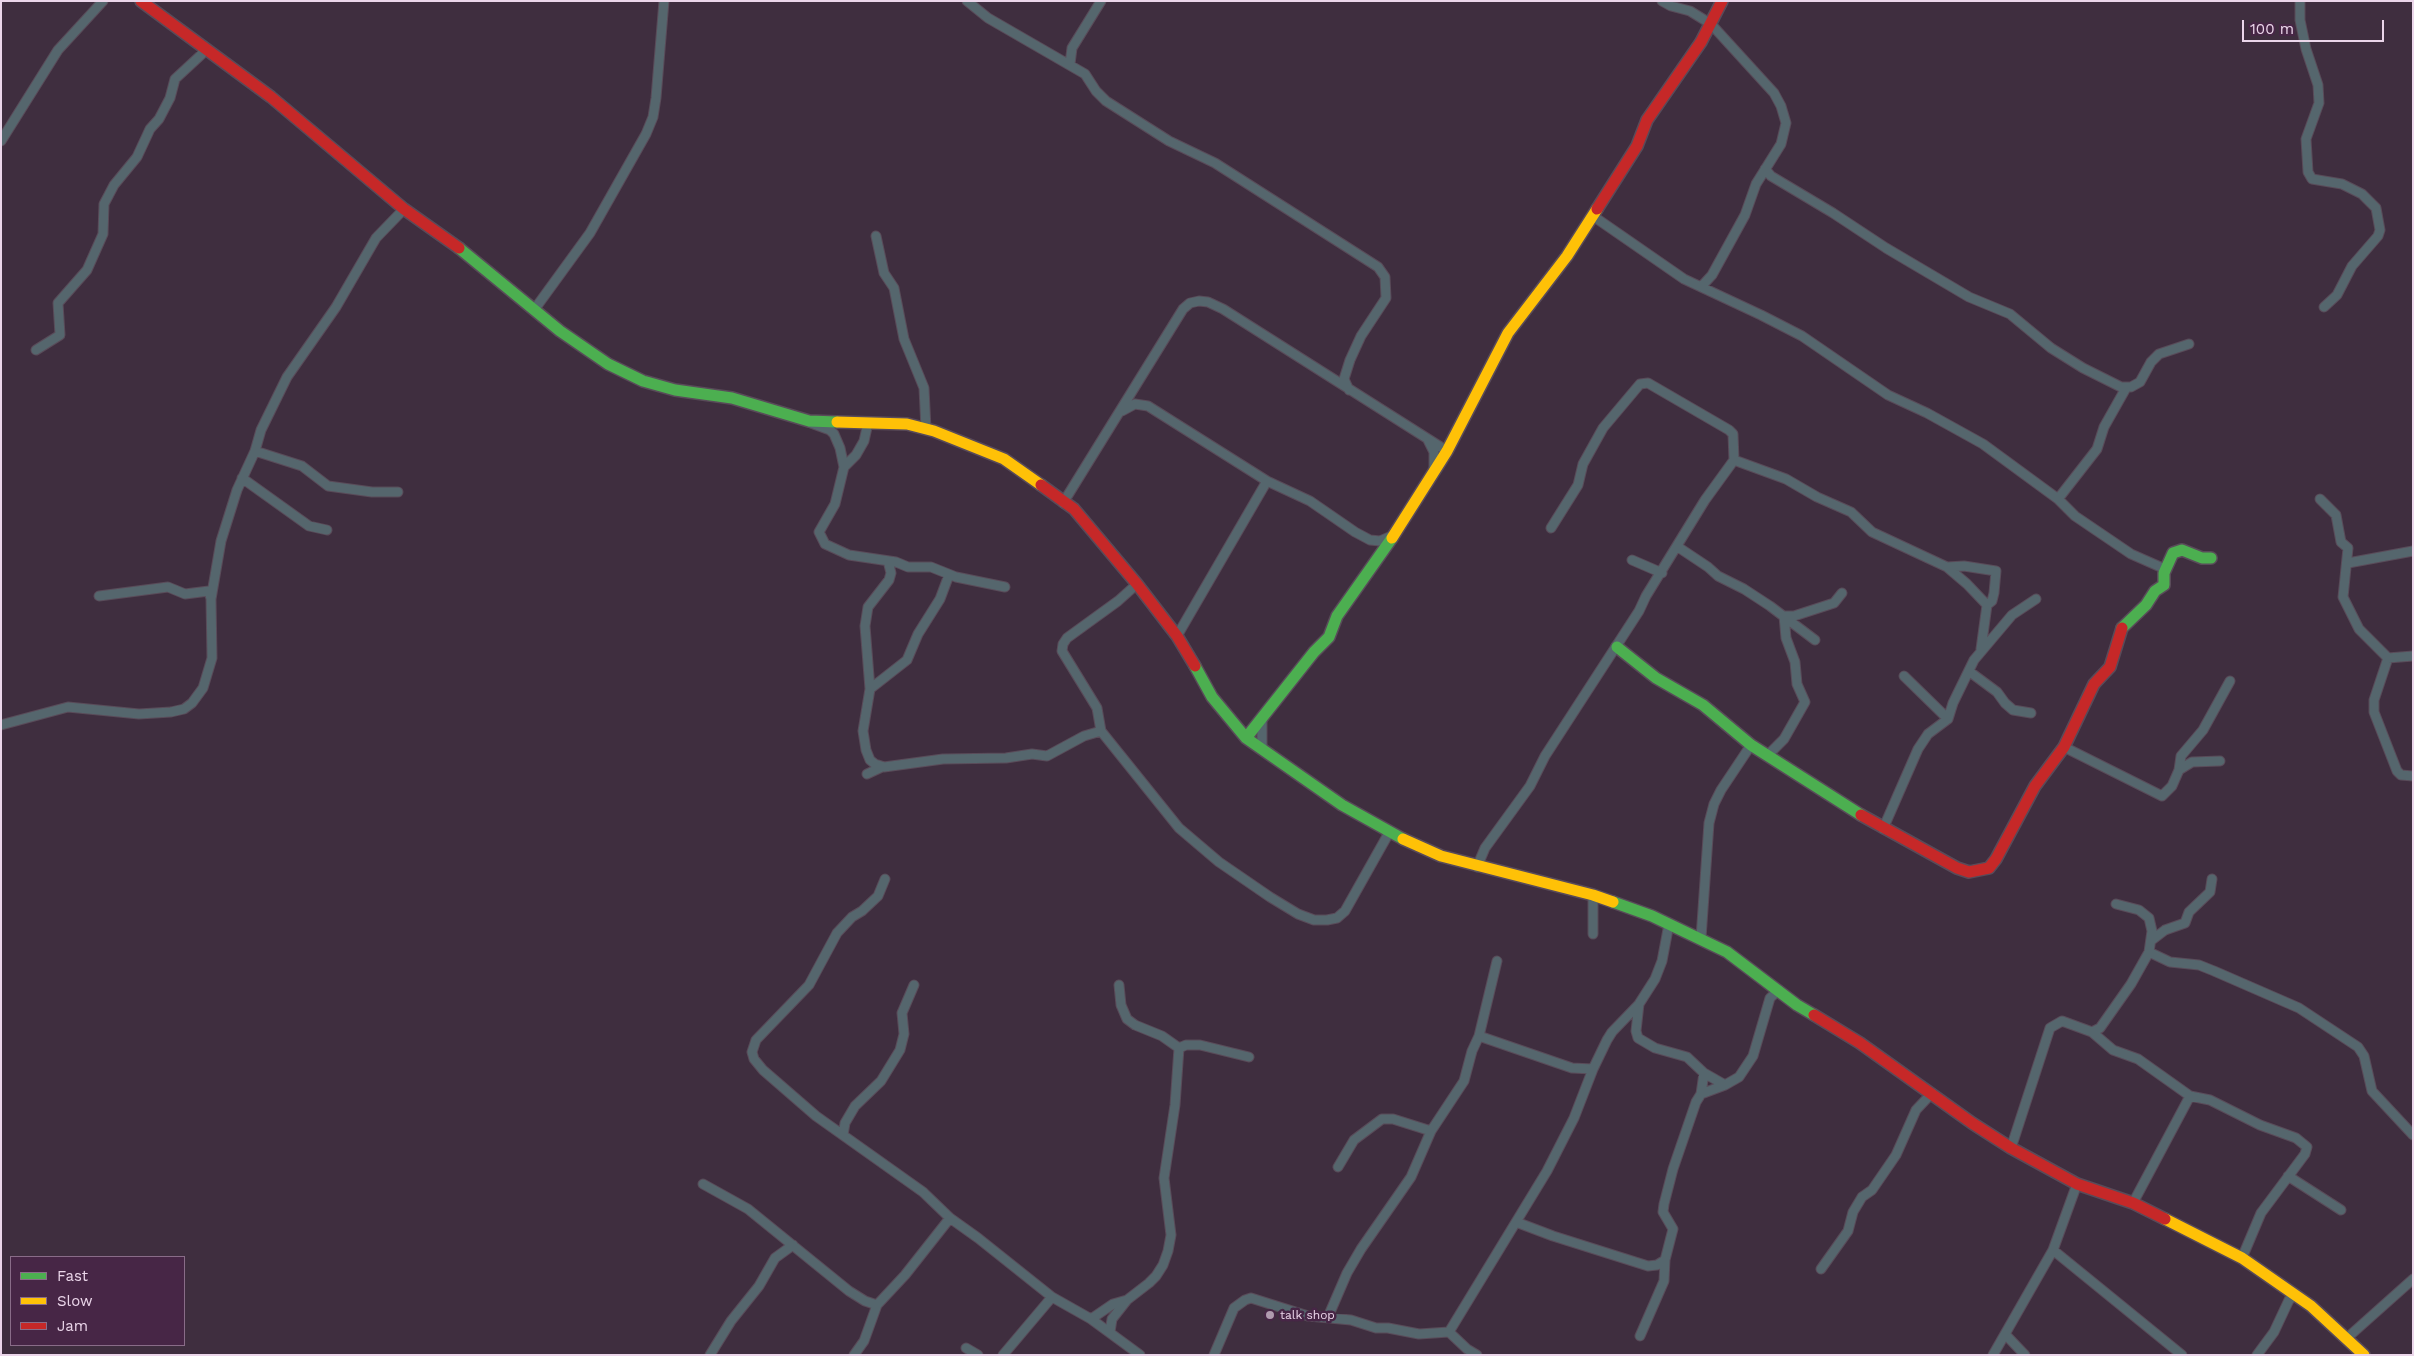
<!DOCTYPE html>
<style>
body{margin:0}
#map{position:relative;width:2414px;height:1356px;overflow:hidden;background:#3f2e3f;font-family:"Work Sans",sans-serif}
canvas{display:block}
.frame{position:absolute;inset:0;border:2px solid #ebd6ea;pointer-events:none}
.legend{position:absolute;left:10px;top:1256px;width:175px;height:90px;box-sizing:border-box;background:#472646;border:1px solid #896c88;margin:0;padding:6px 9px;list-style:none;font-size:15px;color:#ebd6ea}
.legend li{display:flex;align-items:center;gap:10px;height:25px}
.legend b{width:25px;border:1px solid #896c88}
.scale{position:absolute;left:2242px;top:20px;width:142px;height:22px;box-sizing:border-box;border:2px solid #ebd6ea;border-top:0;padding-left:6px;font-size:15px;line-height:18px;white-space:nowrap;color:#ebd6ea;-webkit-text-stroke:4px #472646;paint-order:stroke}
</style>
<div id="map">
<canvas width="2414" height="1356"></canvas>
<div class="frame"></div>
<ul class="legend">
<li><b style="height:6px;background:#4caf50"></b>Fast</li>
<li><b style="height:6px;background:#ffc107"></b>Slow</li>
<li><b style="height:6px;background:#c62828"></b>Jam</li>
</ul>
<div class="scale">100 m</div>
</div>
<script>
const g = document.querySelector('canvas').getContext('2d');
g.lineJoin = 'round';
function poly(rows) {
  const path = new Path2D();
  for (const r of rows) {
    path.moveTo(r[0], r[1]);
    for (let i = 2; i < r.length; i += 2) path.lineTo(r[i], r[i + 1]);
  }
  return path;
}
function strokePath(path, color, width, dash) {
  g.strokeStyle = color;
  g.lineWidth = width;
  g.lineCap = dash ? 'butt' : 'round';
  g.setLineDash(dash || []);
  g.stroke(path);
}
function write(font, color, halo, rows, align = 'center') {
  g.font = font + ' "Work Sans",sans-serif';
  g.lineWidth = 5;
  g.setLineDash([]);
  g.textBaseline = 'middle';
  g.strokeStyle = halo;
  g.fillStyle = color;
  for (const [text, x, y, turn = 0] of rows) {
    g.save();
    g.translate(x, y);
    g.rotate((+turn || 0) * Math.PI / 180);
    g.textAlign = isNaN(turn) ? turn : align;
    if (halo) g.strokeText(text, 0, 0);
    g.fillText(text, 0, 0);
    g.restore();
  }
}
const street = poly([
 [967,1,988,18,1085,74,1096,91,1106,101,1169,141,1215,163,1378,267,1385,277,1386,298,1361,336,1350,360,1344,379,1349,390],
 [1662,1,1671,6,1690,11,1711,24,1774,93,1781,106,1786,123,1781,144,1756,184,1745,215,1712,275,1701,287],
 [2300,1,2300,20,2306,49,2318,85,2319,103,2306,139,2308,172,2312,179,2342,184,2362,194,2376,208,2380,230,2378,236,2352,266,2337,295,2324,307],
 [1070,64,1072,48,1101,1],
 [1,141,58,50,103,1],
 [1765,169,1771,176,1833,213,1886,248,1969,297,2010,314,2051,348,2083,368,2121,387,2131,387,2140,382,2151,362,2159,354,2189,344],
 [1593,216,1684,279,1761,315,1802,336,1888,395,1927,413,1983,444,2058,499,2075,516,2131,554,2165,569],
 [876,236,884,273,894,288,904,339,924,388,926,429],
 [534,310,590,233,646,134,653,117,656,98,664,1],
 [36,350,60,335,58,303,87,270,103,234,104,204,114,185,137,157,150,129,159,119,170,98,175,79,202,54,204,47],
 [1122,411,1135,404,1148,406,1267,481,1310,501,1355,532,1370,540,1380,541,1394,535],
 [811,423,830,430,834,434,840,448,844,467,835,504,819,532,825,544,849,555,896,562,908,567,931,567,956,577,1005,587],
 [1428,440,1434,452,1434,469],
 [255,451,302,466,328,486,372,492,398,492],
 [1734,460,1786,479,1817,497,1851,512,1872,532,1947,567,1967,584,1987,605,1981,649],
 [844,467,856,455,864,441,868,423],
 [242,478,309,526,327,530],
 [2058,499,2097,449,2104,427,2126,388],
 [2320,499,2336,515,2341,542,2348,548,2343,597,2359,629,2388,658,2413,656],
 [1063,503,1183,309,1190,303,1199,301,1208,302,1223,309,1447,451],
 [1678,547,1708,567,1718,576,1744,589,1770,606,1815,640],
 [1632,560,1662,573],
 [888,561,891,573,889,580,868,607,865,626,870,689,863,731,866,750,870,760,875,764,884,767,943,759,1006,758,1032,754,1047,756,1084,736,1101,731],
 [2348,563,2413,551],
 [1947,567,1964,566,1996,571,1994,593,1992,601,1987,605],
 [1137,584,1118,601,1067,638,1063,644,1062,651,1097,708,1101,731,1179,828,1219,862,1270,897,1298,914,1314,920,1327,920,1337,918,1345,911,1390,831],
 [99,596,168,587,185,594,209,591,211,599],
 [1177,636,1267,481],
 [2388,658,2374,700,2374,712,2397,771,2401,775,2413,776],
 [1970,672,1997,692,2005,703,2013,710,2031,713],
 [1904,676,1948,719],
 [870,689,907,660,918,634,940,599,949,575],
 [1262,720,1262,748],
 [1,725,68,707,139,714,171,712,184,709,192,703,203,688,212,658,211,599,221,541,237,490,255,451,261,430,287,377,336,307,376,238,404,209],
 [2064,747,2162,796,2172,786,2179,770,2181,756,2203,730,2230,681],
 [1767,756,1784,739,1805,702,1797,684,1795,662,1786,638,1784,616,1794,616,1834,603,1842,593],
 [2179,770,2192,762,2220,761],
 [867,774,882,767],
 [1883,829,1918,749,1928,734,1948,719,1953,703,1974,660,2012,615,2036,599],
 [1477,867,1485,848,1530,786,1545,756,1639,611,1646,596,1705,500,1734,460,1733,434,1729,430,1648,383,1640,384,1603,428,1583,464,1578,485,1551,528],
 [885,879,878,896,862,911,852,917,837,933,809,985,756,1040,752,1052,754,1059,763,1070,816,1116,923,1192,950,1218,978,1238,1052,1297,1091,1319,1140,1355],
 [1593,934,1593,895],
 [1701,938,1709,823,1714,804,1721,790,1751,745],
 [2152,940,2165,930,2185,923,2189,912,2210,892,2212,879],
 [2149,952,2170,962,2199,965,2214,971,2299,1008,2358,1047,2364,1056,2372,1091,2413,1135],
 [1119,985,1121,1005,1127,1019,1135,1025,1162,1036,1179,1048],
 [1639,1004,1636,1031,1638,1038,1655,1048,1687,1057,1704,1073,1725,1085],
 [2092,1032,2113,1050,2138,1059,2190,1096,2210,1100,2260,1125,2296,1138,2307,1147,2305,1154,2261,1213,2242,1258],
 [1479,1036,1572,1068,1593,1069],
 [1179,1048,1186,1045,1200,1045,1249,1057],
 [1701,1094,1725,1085,1739,1077,1753,1056,1770,998,1779,990],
 [843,1135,845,1123,855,1106,881,1081,900,1050,904,1034,902,1013,914,985],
 [2011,1148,2050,1028,2062,1021,2092,1032,2100,1028,2131,984,2149,952,2152,931,2149,918,2139,910,2116,904],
 [1338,1167,1354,1140,1382,1119,1393,1119,1431,1131],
 [2288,1176,2341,1210],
 [703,1184,748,1209,849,1291,865,1301,877,1305],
 [2133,1203,2190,1096],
 [1516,1222,1553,1236,1648,1266,1657,1265,1665,1260],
 [2053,1250,2182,1355],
 [1821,1269,1848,1231,1853,1212,1862,1197,1872,1190,1896,1155,1916,1110,1932,1093],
 [1328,1317,1347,1273,1361,1249,1411,1177,1431,1131,1464,1081,1472,1051,1479,1036,1497,961],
 [1091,1319,1113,1304,1127,1300],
 [1110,1332,1112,1319,1127,1300,1149,1283,1156,1276,1163,1265,1168,1251,1171,1235,1164,1178,1175,1105,1179,1048],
 [1449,1332,1547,1171,1574,1118,1593,1069,1607,1040,1612,1032,1639,1004,1655,979,1662,961,1669,924],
 [1449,1332,1467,1349,1477,1355],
 [2005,1334,2025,1355],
 [1640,1336,1664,1281,1665,1260,1673,1229,1663,1212,1664,1204,1673,1169,1696,1102,1701,1094,1704,1073],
 [2347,1338,2413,1279],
 [966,1348,978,1355],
 [710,1355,731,1321,759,1286,775,1258,793,1245],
 [854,1355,864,1341,877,1305,905,1275,950,1218],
 [1003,1355,1052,1297],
 [1214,1355,1234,1308,1245,1300,1251,1298,1308,1316,1351,1320,1376,1328,1388,1328,1419,1334,1449,1332],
 [1993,1355,2053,1250,2077,1184],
 [2257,1355,2274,1332,2289,1300,2295,1295]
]);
const fast = poly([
 [459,248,560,331,608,364,643,381,675,390,732,398,809,421,837,422],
 [2122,628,2146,605,2155,591,2164,585,2164,573,2173,553,2182,550,2202,558,2211,558],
 [1617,647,1656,678,1703,705,1751,745,1861,815],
 [1195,666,1212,697,1246,738,1342,805,1403,839],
 [1246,738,1314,652,1329,637,1337,616,1392,538],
 [1613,902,1652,916,1727,952,1797,1005,1814,1015]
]);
const slow = poly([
 [837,422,907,424,934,431,1004,459,1041,485],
 [1392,538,1447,451,1508,333,1567,256,1597,209],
 [1403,839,1441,856,1593,895,1613,902],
 [2165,1219,2242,1258,2311,1306,2364,1355]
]);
const jam = poly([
 [141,1,271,97,404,209,459,248],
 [1597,209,1637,146,1647,120,1701,42,1722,1],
 [1041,485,1074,509,1137,584,1177,636,1195,666],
 [1861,815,1957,868,1969,872,1989,868,1996,859,2035,786,2064,747,2094,684,2110,667,2122,628],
 [1814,1015,1860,1043,1972,1123,2011,1148,2077,1184,2133,1203,2165,1219]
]);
strokePath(street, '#594b59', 11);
strokePath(fast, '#594b59', 14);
strokePath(slow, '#594b59', 14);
strokePath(jam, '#594b59', 14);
strokePath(street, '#55666d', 9);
strokePath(fast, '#4caf50', 11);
strokePath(slow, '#ffc107', 11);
strokePath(jam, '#c62828', 11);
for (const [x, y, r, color] of [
 [1270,1315,5,"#af9bae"]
]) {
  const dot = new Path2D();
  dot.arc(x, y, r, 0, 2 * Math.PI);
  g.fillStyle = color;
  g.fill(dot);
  strokePath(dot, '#472646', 2);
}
write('12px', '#ebd6ea', '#472646', [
 ["talk shop",1280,1315]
], 'left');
</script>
